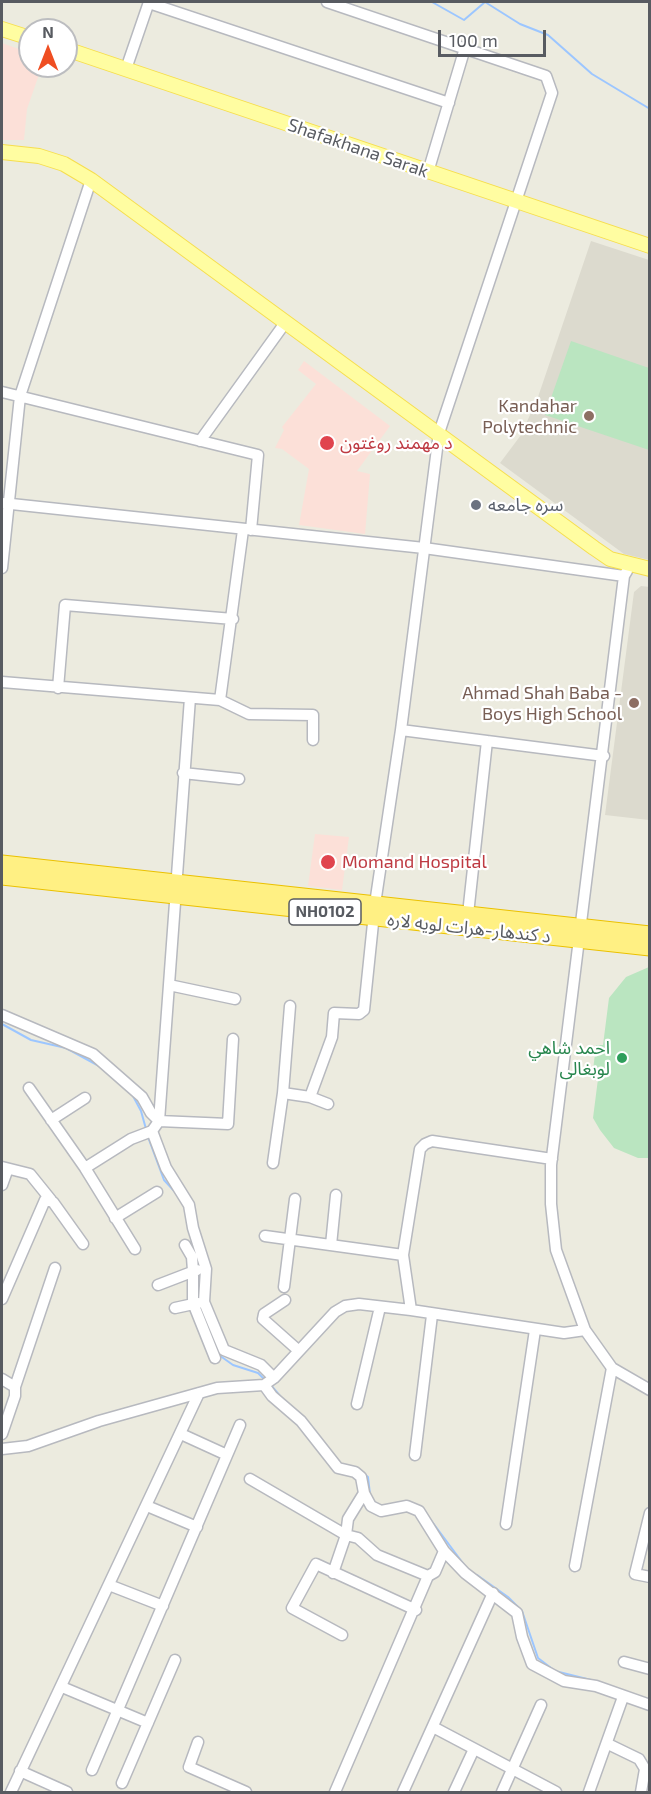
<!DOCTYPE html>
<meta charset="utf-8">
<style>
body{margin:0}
#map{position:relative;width:651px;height:1794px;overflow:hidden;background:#ecebdf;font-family:"Exo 2",sans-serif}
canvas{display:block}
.frame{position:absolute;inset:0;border:3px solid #585b61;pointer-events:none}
.north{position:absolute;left:18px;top:18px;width:60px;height:60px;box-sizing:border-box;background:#fff;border:2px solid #bcbdc0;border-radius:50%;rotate:0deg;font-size:16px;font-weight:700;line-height:24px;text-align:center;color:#585b61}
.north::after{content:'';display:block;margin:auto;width:21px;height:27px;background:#ef4e22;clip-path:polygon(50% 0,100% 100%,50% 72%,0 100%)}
.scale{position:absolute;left:438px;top:30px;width:108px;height:27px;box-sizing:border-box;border:3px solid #585b61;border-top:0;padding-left:8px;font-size:18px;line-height:21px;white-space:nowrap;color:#585b61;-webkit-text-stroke:4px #fff;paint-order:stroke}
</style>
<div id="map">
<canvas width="651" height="1794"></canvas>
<div class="frame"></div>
<div class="north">N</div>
<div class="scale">100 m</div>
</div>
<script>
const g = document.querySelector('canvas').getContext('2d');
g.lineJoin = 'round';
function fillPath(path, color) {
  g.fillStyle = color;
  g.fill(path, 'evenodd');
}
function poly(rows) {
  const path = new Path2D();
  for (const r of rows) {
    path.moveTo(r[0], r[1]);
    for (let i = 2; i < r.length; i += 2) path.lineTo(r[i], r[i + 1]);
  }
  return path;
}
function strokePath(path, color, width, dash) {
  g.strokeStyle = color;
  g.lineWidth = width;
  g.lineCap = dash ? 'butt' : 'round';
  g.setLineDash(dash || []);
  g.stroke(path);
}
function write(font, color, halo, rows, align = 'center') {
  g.font = font + ' "Exo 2","Noto Sans Arabic",sans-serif';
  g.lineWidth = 4.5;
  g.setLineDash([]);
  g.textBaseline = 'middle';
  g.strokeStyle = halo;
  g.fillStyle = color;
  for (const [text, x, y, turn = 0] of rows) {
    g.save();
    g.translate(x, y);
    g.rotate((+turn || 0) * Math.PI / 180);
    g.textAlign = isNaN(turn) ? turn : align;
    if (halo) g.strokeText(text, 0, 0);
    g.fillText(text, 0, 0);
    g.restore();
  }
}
fillPath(poly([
 [591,241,649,260,649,560,624,554,500,463,521,435,538,397],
 [641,586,650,587,649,820,605,815,634,592]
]), '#dcdace');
fillPath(poly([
 [2,43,30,53,30,66,42,66,27,109,24,140,2,140],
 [304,361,390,426,357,471,370,474,365,534,299,525,309,469,282,449,275,448,284,430,282,427,316,384,298,370],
 [315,834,349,837,342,890,308,886]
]), '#fce0d8');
fillPath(poly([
 [571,341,649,368,649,450,545,415],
 [649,967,649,1158,638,1158,614,1148,600,1130,593,1118,599,1071,593,1070,596,1045,603,1045,609,998,626,977]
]), '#bae5c0');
strokePath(poly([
 [432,2,464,20,485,2,520,24,548,35,592,74,650,109],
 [2,1024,31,1040,66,1048,99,1066],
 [133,1096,141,1111,146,1129],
 [148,1137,164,1180,176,1193],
 [187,1222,195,1251],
 [205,1318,211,1335],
 [219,1355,233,1365,258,1373,265,1380],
 [270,1384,280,1396],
 [358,1469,368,1477,370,1494],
 [424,1511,465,1566],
 [477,1575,508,1597,522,1611,538,1658,555,1671,599,1682]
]), '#9cc6ff', 2);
const minor = poly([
 [149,3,449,103],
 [126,69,149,2],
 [428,172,465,48],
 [2,392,258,455,251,530],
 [200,441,285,323],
 [2,503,424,548,624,576,627,571],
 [2,568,20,396,91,180],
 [624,576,551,1165,551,1204,556,1250,585,1330,612,1368,650,1390],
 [2,682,220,700,243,530],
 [58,688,65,605,233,619],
 [220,700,249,714,313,715,313,740],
 [401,730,604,756],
 [183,773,239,779],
 [468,914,487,741],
 [169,985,235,999],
 [2,1015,93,1054,142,1097,151,1113,159,1121,228,1124,233,1039],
 [29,1088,85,1168,135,1249],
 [283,1093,310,1097,328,1104],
 [310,1097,332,1037,334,1013,359,1014,364,1010,375,904,401,730,439,433,552,93,546,76,327,2],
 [51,1120,85,1098],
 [152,1131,166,1168,189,1205,193,1228,206,1269,204,1302,224,1350,261,1365,274,1378],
 [273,1163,283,1093,290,1006],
 [2,1167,30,1174,51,1200],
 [85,1168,131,1139,152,1131,159,1121,190,698],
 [2,1185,7,1171],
 [115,1218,157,1192],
 [265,1236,403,1255],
 [185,1245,192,1257,193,1271,193,1303,215,1358],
 [331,1245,336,1195],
 [158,1285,197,1270],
 [284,1287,295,1199],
 [2,1299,45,1200,53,1202,83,1244],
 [285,1300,264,1314,263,1319,299,1351],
 [175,1308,198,1303],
 [411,1310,403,1255,420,1149,425,1144,432,1141,552,1159],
 [2,1379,15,1387,15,1396,2,1434],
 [264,1385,272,1396,301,1421,338,1468,355,1472,361,1477,364,1493,371,1506,381,1511,407,1506,419,1511,444,1551,465,1573,517,1613,522,1637,532,1664,564,1681,596,1686,650,1705],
 [15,1387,55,1268],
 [357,1404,380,1307],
 [181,1434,227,1455],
 [2,1449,28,1446,99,1421,217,1388,264,1385,274,1378,335,1312,345,1306,359,1304,411,1310,564,1333,585,1330],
 [415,1455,432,1315],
 [250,1479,346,1535,358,1538,377,1555,428,1576],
 [147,1506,197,1527],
 [650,1513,635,1574,650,1577],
 [506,1524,535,1330],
 [575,1566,612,1368],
 [333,1573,346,1535,348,1519,364,1493],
 [109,1585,163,1606],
 [342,1635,292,1608,316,1564,416,1610],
 [624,1662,650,1669],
 [62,1687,148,1723],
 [433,1727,556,1792],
 [198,1742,189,1767,246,1792],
 [608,1744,639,1759,645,1769,641,1792],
 [92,1770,240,1425],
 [20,1771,67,1792],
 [122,1783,175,1660],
 [11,1792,199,1393],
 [335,1792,428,1576,435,1572,444,1551],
 [403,1792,493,1593],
 [454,1792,474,1749],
 [502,1792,541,1705],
 [589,1792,623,1697]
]);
const major = poly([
 [2,29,30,38],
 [66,49,650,246],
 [2,152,39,156,64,164,91,180,594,548,610,559,650,569]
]);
const highway = poly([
 [2,863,650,934],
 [2,877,650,948]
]);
strokePath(minor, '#b7b9bf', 13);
strokePath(major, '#f6de4e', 16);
strokePath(highway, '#ebc100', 17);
strokePath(minor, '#fff', 10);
strokePath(major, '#fffda1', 14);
strokePath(highway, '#fff083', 15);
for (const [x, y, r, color] of [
 [589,416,6,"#8d6e63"],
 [327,443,8,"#e0444e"],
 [476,505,6,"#6b7280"],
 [634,703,6,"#8d6e63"],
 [328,862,8,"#e0444e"],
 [622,1058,6,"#2e9e5b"]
]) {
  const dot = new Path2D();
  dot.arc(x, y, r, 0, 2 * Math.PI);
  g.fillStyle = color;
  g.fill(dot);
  strokePath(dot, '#fff', 2);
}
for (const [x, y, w] of [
 [325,912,72]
]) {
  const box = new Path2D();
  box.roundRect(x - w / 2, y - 13, w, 26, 4.5);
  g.fillStyle = '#fff';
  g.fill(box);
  strokePath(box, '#585b61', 1.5);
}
write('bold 16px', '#585b61', null, [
 ["NH0102",325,912]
]);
write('18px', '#585b61', '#fff', [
 ["Shafakhana Sarak",358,148,19],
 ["د کندهار-هرات لويه لاره",469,928,6]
]);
write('18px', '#785e54', '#fff', [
 ["Kandahar",577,406],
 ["Polytechnic",577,427],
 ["Ahmad Shah Baba -",622,693],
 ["Boys High School",622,714]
], 'right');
write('18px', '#be3a42', '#fff', [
 ["د مهمند روغتون",340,443],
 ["Momand Hospital",342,862]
], 'left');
write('18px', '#5b616d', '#fff', [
 ["سره جامعه",488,505]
], 'left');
write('18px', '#27864d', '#fff', [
 ["احمد شاهي",610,1048],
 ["لوبغالی",610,1069]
], 'right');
</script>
